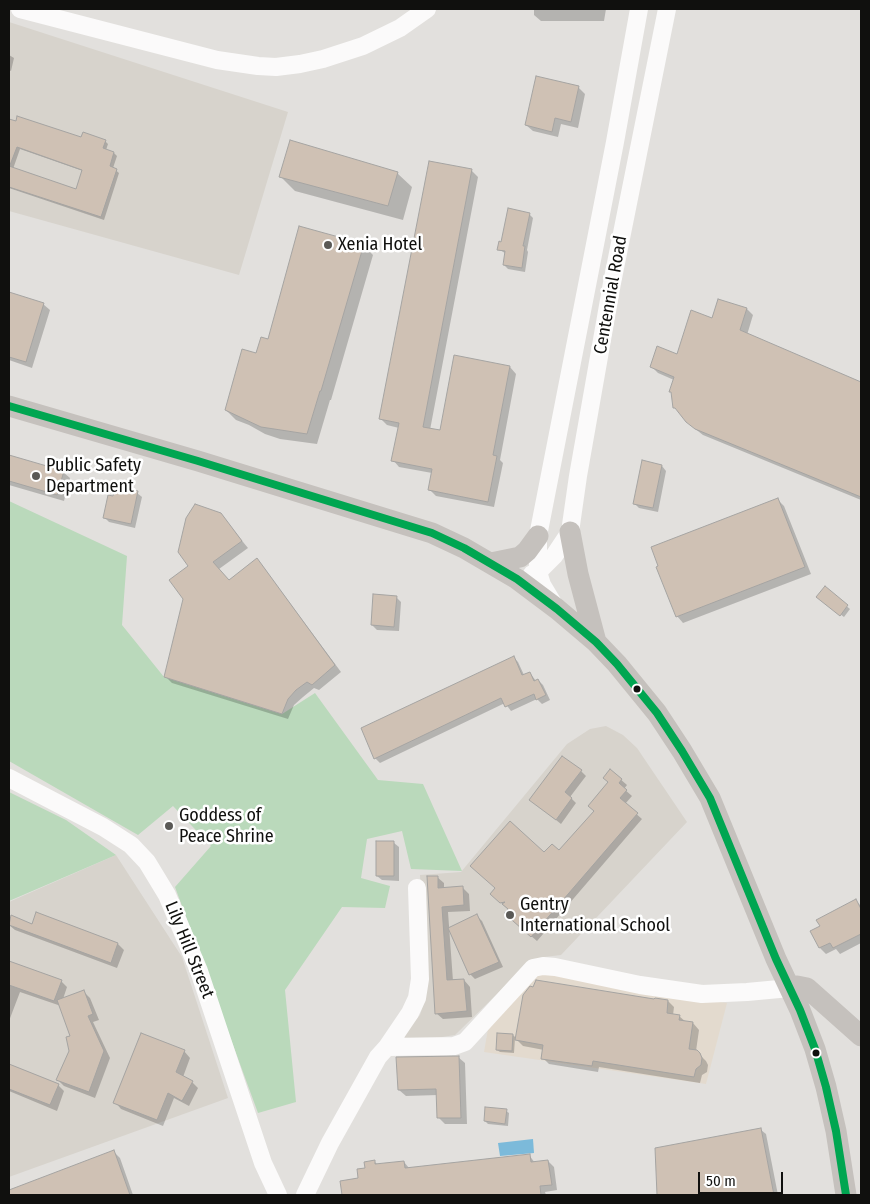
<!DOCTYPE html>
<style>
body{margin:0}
#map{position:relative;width:870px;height:1204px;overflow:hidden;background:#e2e0dd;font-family:"Fira Sans Condensed",sans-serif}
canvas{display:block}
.frame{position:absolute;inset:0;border:10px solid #10100e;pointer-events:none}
.scale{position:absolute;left:698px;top:1172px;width:85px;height:22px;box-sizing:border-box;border:2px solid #10100e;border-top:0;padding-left:6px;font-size:15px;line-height:18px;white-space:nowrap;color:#10100e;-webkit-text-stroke:4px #fff;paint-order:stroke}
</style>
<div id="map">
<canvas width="870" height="1204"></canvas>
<div class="frame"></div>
<div class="scale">50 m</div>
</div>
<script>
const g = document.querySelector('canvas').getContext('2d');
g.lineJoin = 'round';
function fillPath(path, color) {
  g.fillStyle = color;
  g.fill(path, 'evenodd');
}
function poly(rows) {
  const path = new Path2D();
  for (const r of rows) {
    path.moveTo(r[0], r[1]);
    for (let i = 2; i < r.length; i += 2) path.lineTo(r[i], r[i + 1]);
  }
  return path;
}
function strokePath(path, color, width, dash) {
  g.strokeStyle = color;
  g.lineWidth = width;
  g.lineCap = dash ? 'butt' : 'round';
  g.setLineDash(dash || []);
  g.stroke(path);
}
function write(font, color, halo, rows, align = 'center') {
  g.font = font + ' "Fira Sans Condensed",sans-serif';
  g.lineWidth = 5;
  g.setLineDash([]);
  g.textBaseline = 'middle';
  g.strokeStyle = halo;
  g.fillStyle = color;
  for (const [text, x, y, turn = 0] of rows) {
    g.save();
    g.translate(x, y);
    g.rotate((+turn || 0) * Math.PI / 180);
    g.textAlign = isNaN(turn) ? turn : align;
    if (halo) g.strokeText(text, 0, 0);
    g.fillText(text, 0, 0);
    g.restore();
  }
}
fillPath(poly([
 [9,22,288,112,239,275,9,211],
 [606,726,623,735,637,748,687,822,561,955,544,957,530,962,455,1035,423,1040,406,1039,402,1034,420,1015,425,999,420,875,461,872,567,744,590,729],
 [116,855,182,957,228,1098,9,1177,9,902]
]), '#d7d3cc');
fillPath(poly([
 [538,972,727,1003,706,1084,484,1052,488,1029]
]), '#e3dace');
fillPath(poly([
 [9,501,127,556,122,625,164,677,282,714,315,693,378,780,423,784,462,871,411,869,402,831,367,839,361,878,390,886,385,908,342,907,285,990,296,1102,258,1113,175,887,211,846,173,806,138,835,9,761],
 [9,792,66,820,116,855,9,901]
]), '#bad9bb');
fillPath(poly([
 [533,1139,534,1153,500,1156,498,1143]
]), '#7cbada');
fillPath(poly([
 [534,9,606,9,604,21,541,21,534,15],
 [9,55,14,58,11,71,9,70],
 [578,87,585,94,578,128,561,124,558,137,533,131,526,125],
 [9,120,82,138,105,141,108,144,106,150,114,153,117,156,113,168,119,173,104,220,9,188],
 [20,149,83,171,76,191,13,169],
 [471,170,478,177,430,430,441,432,510,367,516,374,500,460,503,463,494,507,436,496,429,489,432,473,399,467,393,460,399,428,387,425,381,419],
 [397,173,412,187,403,220,295,191,281,177],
 [529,214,533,218,527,250,528,252,525,272,508,269,504,265,506,254,499,249,502,243],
 [363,245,373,255,331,400,330,400,317,444,280,439,265,434,249,425,236,420,226,410,257,355,269,340],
 [9,293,43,304,50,310,32,368,9,360],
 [719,300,747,309,753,315,747,335,861,384,861,500,703,435,694,428,674,380,658,373,652,367,678,355,712,319],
 [9,456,63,472,70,478,64,501,9,485],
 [662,466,666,471,658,512,639,508,634,503],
 [137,493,142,497,135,528,109,522,105,518],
 [778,500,784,506,811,574,683,623,677,616],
 [220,514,248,548,219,569,229,581,257,560,263,567,341,672,319,690,314,688,303,697,294,705,288,719,172,683,165,676,184,599,190,567],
 [825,588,850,609,844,617,821,600],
 [396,597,401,602,399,631,377,630,372,625],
 [514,658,518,662,524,675,530,673,536,681,538,680,543,685,550,700,542,704,537,699,511,711,505,703,380,763,375,758,363,729],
 [581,771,586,776,570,797,576,803,561,824,531,800],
 [611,771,627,785,624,789,632,796,625,804,642,819,537,941,511,919,509,910,497,899,544,854,560,852,595,811,609,782],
 [394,843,399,847,399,881,382,880,377,876],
 [437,877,444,883,444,888,462,887,469,894,470,911,448,912,453,981,464,980,470,987,472,1017,443,1019,436,1013],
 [856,901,861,906,861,943,840,954,836,949,826,954,820,948,811,932,821,927],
 [37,914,118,944,124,950,117,968,15,930,9,925,12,917,33,925],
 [477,916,482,921,503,967,475,979,470,974],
 [9,962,61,981,67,987,63,999,84,992,90,998,99,1020,93,1022,110,1058,95,1098,64,1086,58,1080,71,1051,72,1036,61,1006,20,992,9,1021],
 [668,1001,674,1007,673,1015,679,1016,686,1022,693,1023,699,1030,696,1051,706,1061,708,1065,707,1072,702,1075,700,1083,599,1067,598,1072,549,1064,543,1058,544,1050,523,1046,515,1038,514,1053,500,1052,497,1050,513,1035,517,1039],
 [184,1051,190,1058,183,1077,192,1082,198,1088,189,1106,174,1098,163,1126,121,1109,115,1102],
 [458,1057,465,1063,467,1124,445,1124,439,1118,438,1095,406,1096,399,1090],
 [9,1065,58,1085,64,1091,57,1111,9,1091],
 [506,1111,509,1113,508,1126,488,1124,485,1121],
 [761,1130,766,1134,778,1195,659,1195,656,1149],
 [114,1152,120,1158,133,1195,9,1195,9,1191],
 [529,1155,535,1163,548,1161,554,1167,557,1190,545,1192,546,1195,343,1195,341,1182,360,1179,366,1170,375,1162,378,1165,404,1162,409,1168]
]), '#0003');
const building = poly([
 [536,76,579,86,571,122,555,118,552,132,525,125,536,76],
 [17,116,81,137,83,132,106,140,103,148,114,152,110,166,117,169,101,217,9,187,9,166,76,189,82,170,17,147,10,165,9,165,9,119,16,121,17,116],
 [290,140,398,172,388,206,279,177,290,140],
 [429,161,472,169,423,427,440,430,454,355,510,366,493,455,497,456,488,502,428,490,432,469,391,461,399,423,379,419,429,161],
 [508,208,530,213,523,246,525,246,522,268,503,265,505,251,497,250,499,241,501,242,508,208],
 [299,226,364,244,321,391,320,391,307,434,261,427,225,410,242,349,256,353,261,337,268,339,299,226],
 [9,292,44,303,26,362,9,357,9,292],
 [718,299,747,308,740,330,861,382,861,497,695,429,686,422,675,408,673,408,671,392,669,392,674,377,650,367,657,346,677,354,691,310,712,318,718,299],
 [9,455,64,471,57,495,9,481,9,455],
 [642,460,662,465,653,508,633,504,642,460],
 [115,486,138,491,131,524,103,518,108,495,113,496,115,486],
 [778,498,805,567,676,617,656,567,658,566,651,547,778,498],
 [195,504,221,513,242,541,213,562,229,580,257,558,335,665,312,685,307,682,296,690,288,699,282,714,164,677,183,599,169,580,188,566,178,552,186,518,195,504],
 [825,586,848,605,840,616,816,597,825,586],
 [373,594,397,596,394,627,371,625,373,594],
 [514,656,522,675,530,672,534,681,538,679,546,695,536,700,534,694,505,707,501,698,374,759,361,728,514,656],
 [562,756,582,770,565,792,572,798,556,820,529,800,562,756],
 [610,769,622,779,619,783,627,790,620,798,638,813,531,937,504,913,508,909,502,904,505,902,500,903,490,894,495,888,470,866,510,821,544,852,552,844,559,850,594,811,588,806,608,782,603,778,610,769],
 [376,841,394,841,394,876,376,876,376,841],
 [427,876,438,876,438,888,463,886,464,905,442,907,447,980,464,979,467,1011,435,1014,427,876],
 [856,899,861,909,861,934,833,948,830,943,819,948,810,931,820,926,816,920,856,899],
 [36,912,118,943,111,963,9,925,11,915,32,924,36,912],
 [477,914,499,962,469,975,448,928,477,914],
 [9,961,62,980,54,1001,9,985,9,961],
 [536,980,654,999,655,998,668,1000,667,1013,680,1015,679,1020,693,1022,689,1049,697,1050,700,1053,702,1058,701,1065,696,1069,694,1077,593,1061,592,1066,541,1059,543,1045,515,1040,523,995,530,986,533,987,536,980],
 [84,990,93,1014,88,1016,104,1051,89,1092,56,1080,69,1051,66,1037,70,1036,57,1000,84,990],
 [141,1033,185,1050,176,1072,193,1081,182,1101,168,1093,157,1120,113,1103,141,1033],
 [497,1033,513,1034,512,1051,496,1050,497,1033],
 [459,1056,461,1118,437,1118,436,1089,398,1090,396,1057,459,1056],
 [9,1064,59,1084,50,1105,9,1089,9,1064],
 [485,1107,507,1109,505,1124,484,1121,485,1107],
 [761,1128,774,1195,657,1195,655,1148,761,1128],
 [114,1150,130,1195,9,1195,9,1190,114,1150],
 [530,1154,531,1162,548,1160,552,1185,540,1186,541,1195,342,1195,340,1181,358,1178,357,1169,365,1168,364,1162,375,1160,375,1164,404,1161,405,1168,530,1154]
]);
fillPath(building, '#cfc1b4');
strokePath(building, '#a5a4a2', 1);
strokePath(poly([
 [20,9,217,60,258,66,276,67,300,64,323,59,363,46,400,28,427,9],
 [532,574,538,572,554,556,570,532,578,476,612,283,667,9],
 [554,605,542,585,538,572,538,536,615,142,639,9],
 [9,778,103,827,131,845,147,862,167,895,199,971,263,1163,278,1195],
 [387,1047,410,1013,417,998,420,979,417,888],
 [305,1195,330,1143,378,1057,387,1047,454,1046,465,1042,533,968,543,966,555,967,640,985,702,994,747,992,790,988]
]), '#fbfafa', 18);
strokePath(poly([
 [9,406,198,461,432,533,464,548,517,579,557,609,596,642,617,664,657,713,682,751,710,798,776,959,800,1010,815,1049,826,1087,836,1131,846,1195],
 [570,532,578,574,596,642],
 [491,563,520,557,527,551,538,536],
 [790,988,797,986,807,988,861,1036]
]), '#c5c1bd', 21);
strokePath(poly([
 [9,406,198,461,432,533,464,548,517,579,557,609,596,642,617,664,657,713,682,751,710,798,776,959,800,1010,815,1049,826,1087,836,1131,846,1195]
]), '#00a651', 8);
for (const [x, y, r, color] of [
 [328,245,5,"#5a5956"],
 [36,476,5,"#5a5956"],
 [637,689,4.5,"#10100e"],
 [169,826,5,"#5a5956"],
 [510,915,5,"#5a5956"],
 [816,1053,4.5,"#10100e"]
]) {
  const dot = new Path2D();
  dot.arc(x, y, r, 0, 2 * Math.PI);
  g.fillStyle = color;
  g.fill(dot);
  strokePath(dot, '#fff', 2);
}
write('18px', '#10100e', '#fff', [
 ["Xenia Hotel",338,245],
 ["Public Safety",46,466],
 ["Department",46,487],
 ["Goddess of",179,816],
 ["Peace Shrine",179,837],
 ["Gentry",520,905],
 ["International School",520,926]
], 'left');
write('18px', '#10100e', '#fff', [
 ["Centennial Road",611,295,-80],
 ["Lily Hill Street",189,950,68]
]);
</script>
